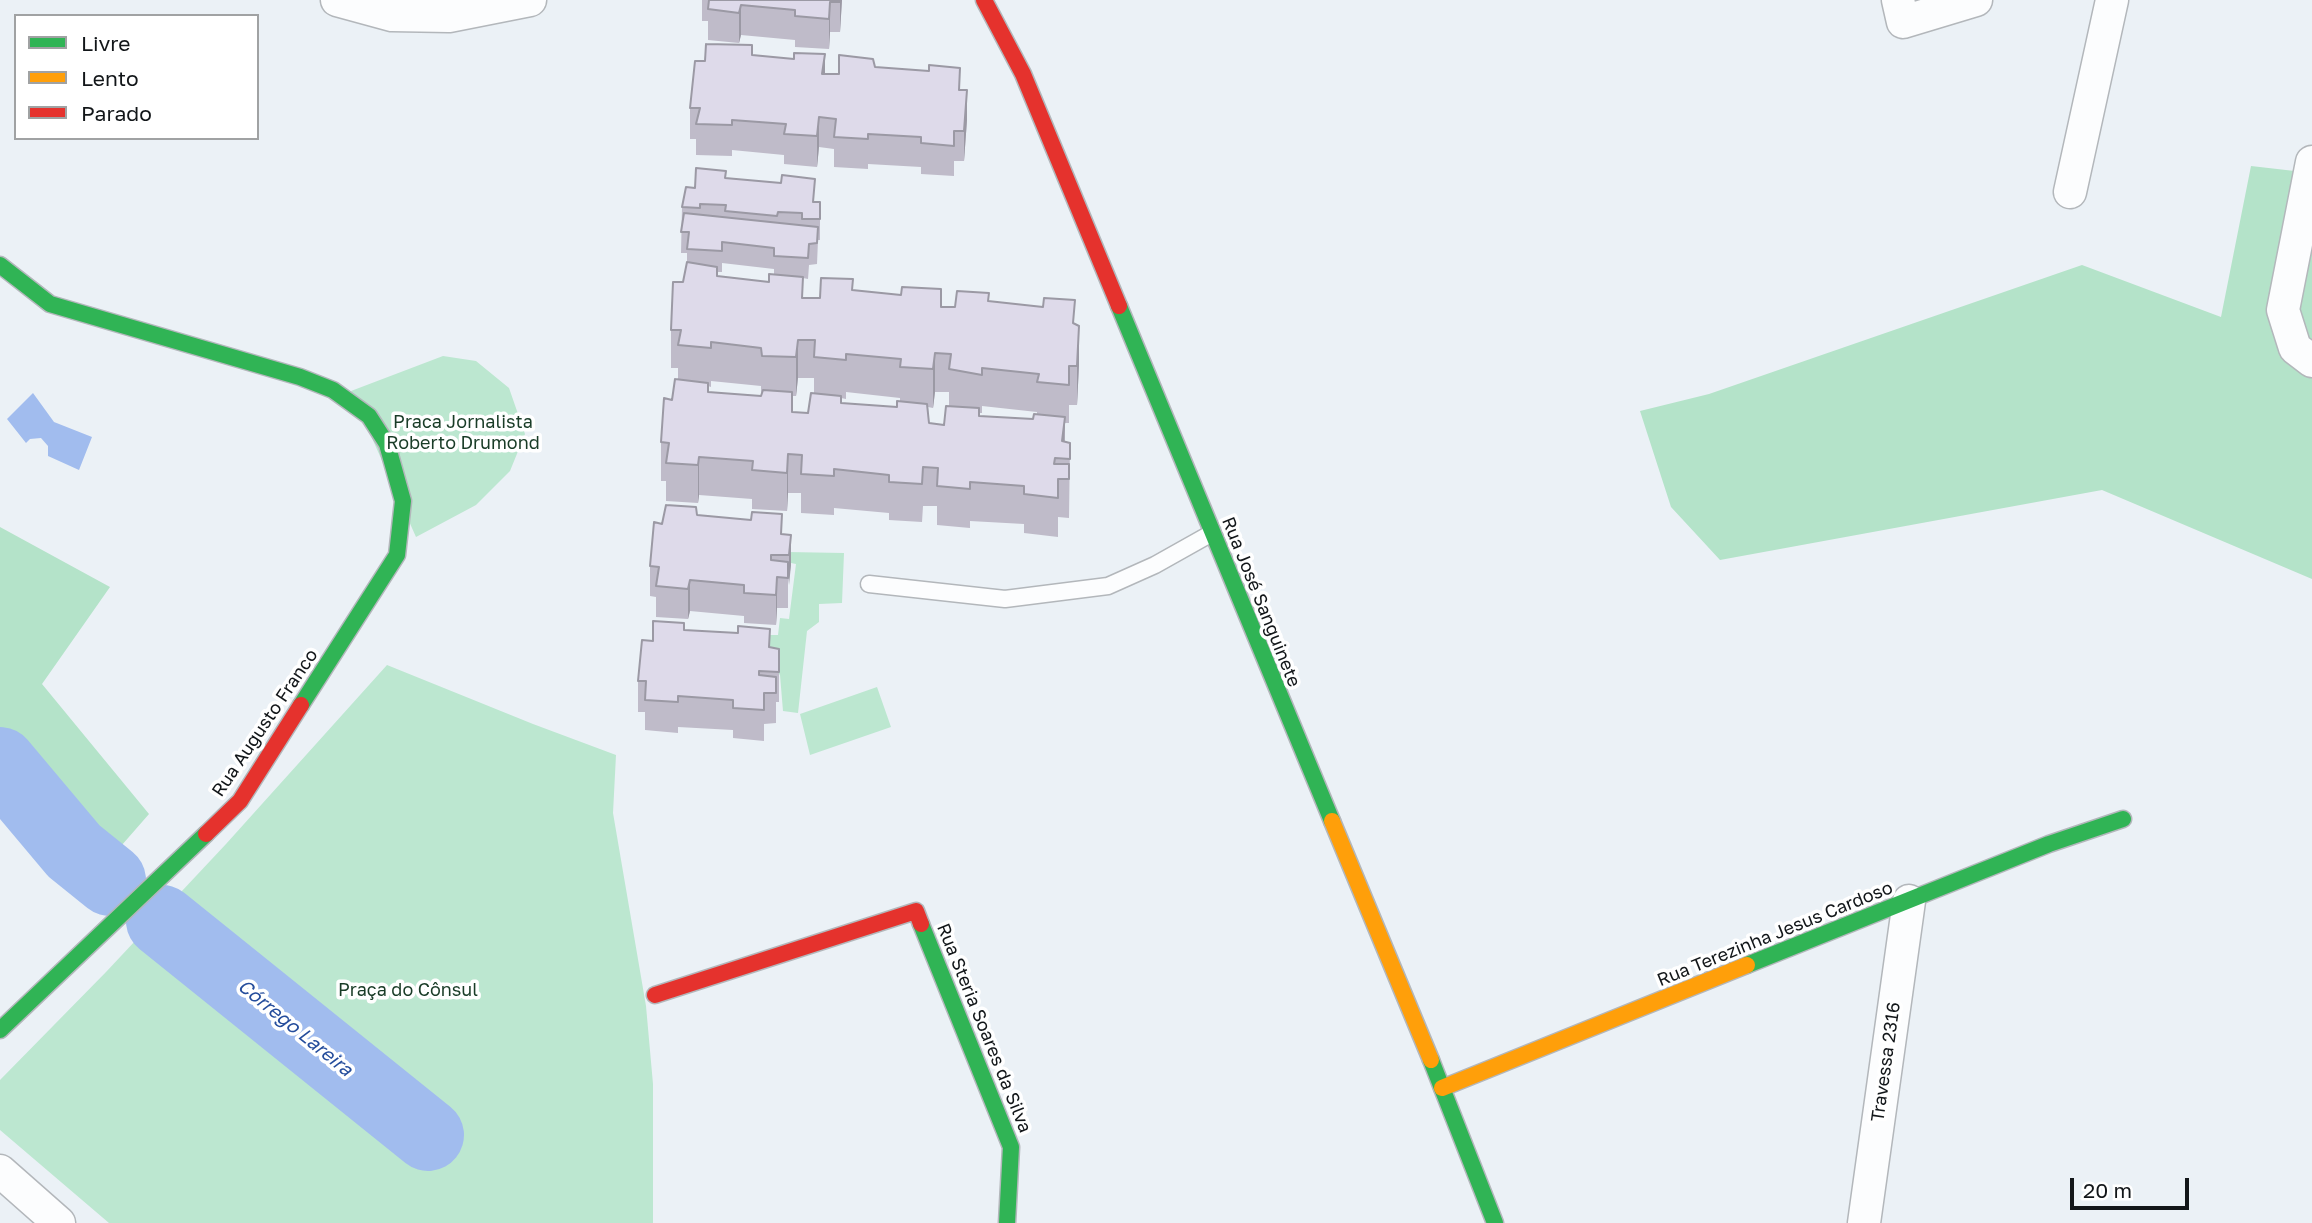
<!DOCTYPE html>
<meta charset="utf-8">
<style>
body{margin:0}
#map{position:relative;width:2312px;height:1223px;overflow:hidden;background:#ebf1f6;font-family:"Golos Text",sans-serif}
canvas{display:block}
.legend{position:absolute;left:14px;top:14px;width:245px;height:126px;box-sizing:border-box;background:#fff;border:2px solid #a0a2a3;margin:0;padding:9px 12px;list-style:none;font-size:21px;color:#121619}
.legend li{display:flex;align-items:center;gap:14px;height:35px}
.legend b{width:35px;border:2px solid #a0a2a3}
.scale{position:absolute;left:2070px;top:1178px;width:119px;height:32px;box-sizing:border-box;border:4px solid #121619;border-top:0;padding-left:9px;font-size:21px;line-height:24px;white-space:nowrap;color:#121619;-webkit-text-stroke:5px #fff;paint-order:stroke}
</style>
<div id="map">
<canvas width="2312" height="1223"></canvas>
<ul class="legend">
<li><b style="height:9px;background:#30b455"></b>Livre</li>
<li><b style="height:9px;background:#ff9f0a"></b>Lento</li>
<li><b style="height:9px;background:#e5322d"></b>Parado</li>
</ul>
<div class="scale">20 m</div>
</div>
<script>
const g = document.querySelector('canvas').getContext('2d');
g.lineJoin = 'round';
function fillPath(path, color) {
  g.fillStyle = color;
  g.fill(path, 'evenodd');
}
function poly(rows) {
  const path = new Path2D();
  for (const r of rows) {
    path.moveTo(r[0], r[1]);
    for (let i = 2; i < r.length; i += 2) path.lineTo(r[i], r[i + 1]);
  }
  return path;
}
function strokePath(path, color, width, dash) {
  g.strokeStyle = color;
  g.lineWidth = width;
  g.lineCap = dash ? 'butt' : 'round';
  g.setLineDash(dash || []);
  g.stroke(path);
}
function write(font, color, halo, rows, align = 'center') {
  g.font = font + ' "Golos Text",sans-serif';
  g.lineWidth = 7;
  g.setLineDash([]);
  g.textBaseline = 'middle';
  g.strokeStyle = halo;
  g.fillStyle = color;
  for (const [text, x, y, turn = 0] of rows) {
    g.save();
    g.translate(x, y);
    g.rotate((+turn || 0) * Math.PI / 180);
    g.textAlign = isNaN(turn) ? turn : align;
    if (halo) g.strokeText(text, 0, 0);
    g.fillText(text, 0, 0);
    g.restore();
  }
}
fillPath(poly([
 [443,356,476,361,509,388,525,434,510,471,476,505,416,537,351,391],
 [787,552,844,553,842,603,819,604,819,622,807,631,798,713,783,711,780,675,743,635,778,635,780,618,789,619,796,564,786,562],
 [387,665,533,724,616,755,613,813,646,1006,653,1084,653,1223,109,1223,0,1130,0,1080,106,972,226,844],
 [877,687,891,727,810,755,800,714]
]), '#bce7d0');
fillPath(poly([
 [2251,166,2312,173,2312,579,2102,490,1720,560,1671,507,1640,411,1709,394,2082,265,2221,317],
 [0,527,110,587,42,684,149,814,94,877,0,792]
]), '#b4e3c9');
fillPath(poly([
 [33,393,54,422,92,437,79,470,48,456,48,446,41,438,30,439,26,443,7,419]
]), '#a1bcee');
strokePath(poly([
 [0,763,74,851,110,880],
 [162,921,428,1135]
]), '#a1bcee', 72);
const lane = poly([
 [869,584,1005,599,1108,586,1155,565,1212,533]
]);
const street = poly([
 [337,0,392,15,449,16,530,0],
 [1898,0,1903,22,1976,0],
 [2312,162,2283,310,2295,348,2312,361],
 [2070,192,2112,0],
 [0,1171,59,1223],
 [1864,1223,1909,901]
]);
const fast = poly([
 [0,265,50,304,300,377,333,390,369,416,387,444,403,501,397,555,301,705],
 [1119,306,1332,821],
 [921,924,1011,1147,1007,1223],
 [1747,965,2049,844,2123,819],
 [0,1030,206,834],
 [1431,1060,1495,1223]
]);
const slow = poly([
 [1332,821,1431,1060],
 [1442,1088,1747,965]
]);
const jam = poly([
 [984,0,1023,74,1119,306],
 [206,834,240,801,301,705],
 [655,995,916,911,921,924]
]);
strokePath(lane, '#b3b7bb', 19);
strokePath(street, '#b3b7bb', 35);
strokePath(fast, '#b3b7bb', 19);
strokePath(slow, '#b3b7bb', 19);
strokePath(jam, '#b3b7bb', 19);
strokePath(lane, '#fcfdfe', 16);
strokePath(street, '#fcfdfe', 32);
strokePath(fast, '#30b455', 16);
strokePath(slow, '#ff9f0a', 16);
strokePath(jam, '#e5322d', 16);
fillPath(poly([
 [702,0,842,0,840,32,830,32,829,49,795,47,795,40,741,35,739,43,708,40,708,21,702,21],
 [752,55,825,74,839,74,875,67,960,90,967,120,964,161,954,161,954,176,921,174,921,167,868,164,868,169,834,167,834,149,819,147,817,167,784,164,784,155,732,150,732,156,696,155,696,139,690,139,690,108,705,61],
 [726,178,815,202,820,202,820,240,818,240,817,264,809,265,808,279,803,278,803,298,820,298,853,290,941,307,955,307,989,302,1075,324,1079,365,1077,405,1069,405,1069,423,1065,423,1065,441,1070,443,1069,518,1058,517,1058,537,1024,533,1024,524,970,521,970,528,937,525,937,506,923,506,922,522,889,520,889,513,834,508,834,515,801,513,801,493,788,493,787,511,752,509,752,499,699,495,698,503,666,501,666,481,661,481,661,442,678,379,678,368,671,368,671,330,683,282,687,262,687,253,681,253,682,207,695,188],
 [722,263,774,269,774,275,769,282,717,276,717,272,722,272],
 [798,378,814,378,814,394,808,413,792,412,792,396,796,396],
 [711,381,761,386,761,396,708,392,708,386,711,387],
 [846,392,900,398,900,401,897,407,841,403,841,398,846,399],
 [935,392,949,392,949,406,944,425,929,423,928,407,933,408],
 [982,406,1037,412,1037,414,1033,419,979,416,979,413,982,413],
 [697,515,782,534,791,535,791,565,788,585,788,608,777,608,776,625,744,623,744,616,690,611,688,619,656,617,656,597,650,596,650,566],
 [684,630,779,649,779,702,776,702,776,723,764,724,764,741,733,738,733,730,678,727,678,733,645,730,645,712,638,712,638,681,653,641]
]), '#bfbbc9');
fillPath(poly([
 [840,0,842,0,840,32],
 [830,2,830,32,829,49,829,19],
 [741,5,741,35,739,43,739,13],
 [825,54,825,85,822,74],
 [967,90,967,120,964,161,964,131],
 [819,117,819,147,817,167,817,136],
 [1079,326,1079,365,1077,405,1077,366],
 [798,340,798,378,796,396,796,357],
 [935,353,935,392,933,408,933,369],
 [1065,417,1064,459,1062,441],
 [788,454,788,493,787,511,787,473],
 [699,457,699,495,698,503,698,465],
 [791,535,791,565,789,585,789,555],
 [777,577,777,608,776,625,776,595],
 [690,580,690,611,688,619,688,589]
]), '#9b99a4');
const building = poly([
 [709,0,840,0,840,2,830,2,829,19,795,16,795,10,741,5,739,13,708,9,709,0],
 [706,44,752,45,752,55,794,59,794,53,825,54,822,74,839,74,839,55,873,59,875,67,929,71,929,65,960,68,959,90,967,90,964,131,954,131,954,146,921,143,921,137,868,134,868,139,834,137,836,119,819,117,817,136,784,134,786,124,732,120,732,125,696,124,700,108,690,108,695,61,705,61,706,44],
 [696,168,726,171,725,178,781,183,782,175,815,179,813,202,820,202,820,219,802,219,802,213,778,212,777,216,725,211,726,205,700,204,700,208,682,207,686,187,695,188,696,168],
 [684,213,818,227,817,243,809,244,808,258,774,256,774,248,722,242,722,251,687,249,689,232,681,232,684,213],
 [687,262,717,267,717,276,769,282,769,274,803,277,802,298,820,298,821,278,853,279,852,290,901,295,902,287,941,289,941,307,955,307,957,291,989,293,988,301,1043,307,1044,298,1075,300,1073,323,1079,326,1077,366,1069,366,1069,385,1037,382,1039,374,982,368,982,375,949,369,951,354,935,353,933,369,900,367,901,359,846,354,846,360,814,357,815,340,798,340,796,357,762,356,761,348,711,342,711,348,678,345,681,330,671,330,673,282,683,282,687,262],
 [675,379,708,383,708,392,761,396,763,390,792,392,792,412,808,413,811,393,841,396,841,403,897,407,897,401,927,404,929,423,944,425,946,406,979,408,979,416,1033,419,1034,414,1065,417,1062,441,1070,443,1070,459,1055,458,1054,464,1069,464,1069,479,1058,479,1058,498,1024,494,1024,486,970,482,970,489,937,486,938,468,923,467,922,484,889,482,889,475,834,469,834,476,801,474,802,455,788,454,787,473,752,470,753,461,699,457,698,465,666,463,669,443,661,442,664,398,672,400,675,379],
 [666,505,696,507,697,515,751,520,752,512,782,514,781,534,791,535,789,555,771,555,771,560,788,562,788,578,777,577,776,595,744,593,744,585,690,580,688,589,656,586,659,567,650,566,654,522,662,524,666,505],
 [653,621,684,623,684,630,738,633,738,626,770,629,769,647,779,649,779,672,759,671,759,675,776,677,776,693,764,693,764,710,733,708,733,700,678,696,678,702,645,700,646,681,638,681,642,640,653,641,653,621]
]);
fillPath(building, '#dedaea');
strokePath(building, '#9b99a4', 2);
write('18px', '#193c27', '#fff', [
 ["Praca Jornalista",463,422],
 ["Roberto Drumond",463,443],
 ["Praça do Cônsul",408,990]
]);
write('18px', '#121619', '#fff', [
 ["Rua José Sanguinete",1261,602,68],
 ["Rua Augusto Franco",265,723,-56],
 ["Rua Terezinha Jesus Cardoso",1775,934,-22],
 ["Rua Steria Soares da Silva",984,1028,68],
 ["Travessa 2316",1886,1062,-82]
]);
write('italic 19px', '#254d9c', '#fff', [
 ["Córrego Lareira",295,1028,39]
]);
</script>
